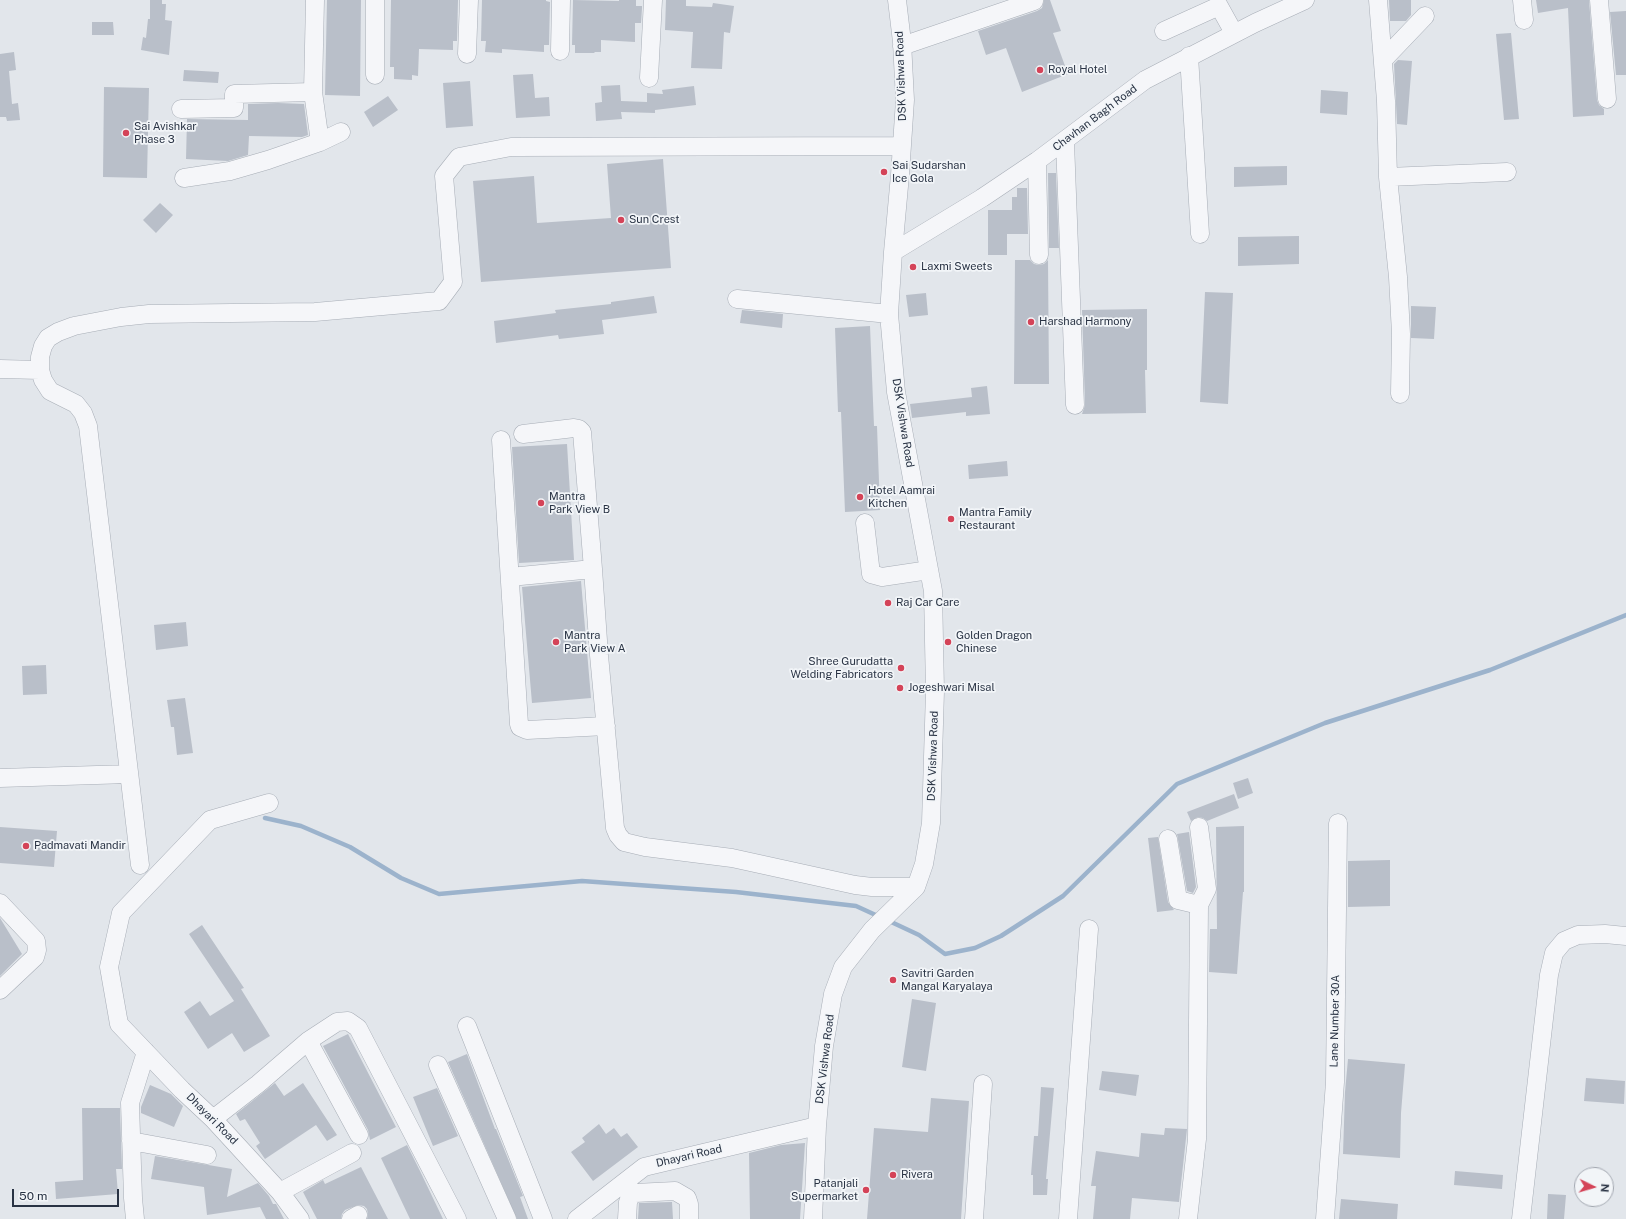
<!DOCTYPE html>
<style>
body{margin:0}
#map{position:relative;width:1626px;height:1219px;overflow:hidden;background:#e2e6eb;font-family:"Public Sans",sans-serif}
canvas{display:block}
.north{position:absolute;left:1574px;top:1167px;width:40px;height:40px;box-sizing:border-box;background:#f2f5f8;border:1px solid #a2a7b0;border-radius:50%;rotate:95deg;font-size:11px;font-weight:700;line-height:16px;text-align:center;color:#293344}
.north::after{content:'';display:block;margin:auto;width:14px;height:18px;background:#d44358;clip-path:polygon(50% 0,100% 100%,50% 72%,0 100%)}
.scale{position:absolute;left:12px;top:1189px;width:107px;height:18px;box-sizing:border-box;border:2px solid #293344;border-top:0;padding-left:5px;font-size:12px;line-height:14px;white-space:nowrap;color:#293344;-webkit-text-stroke:3px #f2f5f8;paint-order:stroke}
</style>
<div id="map">
<canvas width="1626" height="1219"></canvas>
<div class="north">N</div>
<div class="scale">50 m</div>
</div>
<script>
const g = document.querySelector('canvas').getContext('2d');
g.lineJoin = 'round';
function poly(rows) {
  const path = new Path2D();
  for (const r of rows) {
    path.moveTo(r[0], r[1]);
    for (let i = 2; i < r.length; i += 2) path.lineTo(r[i], r[i + 1]);
  }
  return path;
}
function strokePath(path, color, width, dash) {
  g.strokeStyle = color;
  g.lineWidth = width;
  g.lineCap = dash ? 'butt' : 'round';
  g.setLineDash(dash || []);
  g.stroke(path);
}
function fillPath(path, color) {
  g.fillStyle = color;
  g.fill(path, 'evenodd');
}
function write(font, color, halo, rows, align = 'center') {
  g.font = font + ' "Public Sans",sans-serif';
  g.lineWidth = 3.5;
  g.setLineDash([]);
  g.textBaseline = 'middle';
  g.strokeStyle = halo;
  g.fillStyle = color;
  for (const [text, x, y, turn = 0] of rows) {
    g.save();
    g.translate(x, y);
    g.rotate((+turn || 0) * Math.PI / 180);
    g.textAlign = isNaN(turn) ? turn : align;
    if (halo) g.strokeText(text, 0, 0);
    g.fillText(text, 0, 0);
    g.restore();
  }
}
strokePath(poly([
 [265,818,301,826,350,847,401,878,439,894,582,881,736,892,856,906,880,917],
 [887,920,919,935,945,954,975,948,1001,936,1063,896,1177,784,1325,723,1490,670,1626,615]
]), '#9cb3cc', 4.5);
fillPath(poly([
 [150,0,162,0,162,4,166,4,165,20,172,21,169,55,141,50,143,37,146,38,148,19,150,19],
 [327,0,361,0,360,96,325,95],
 [391,0,458,0,457,41,453,41,453,50,419,49,418,76,412,75,412,80,394,79,394,67,390,67],
 [482,0,546,0,546,1,550,2,549,45,544,45,544,52,502,49,502,53,485,52,486,41,481,41],
 [573,0,619,1,619,0,636,0,636,6,642,6,642,8,641,23,635,23,635,42,601,40,601,52,594,52,595,53,575,53,575,45,572,45],
 [666,0,686,0,686,6,712,7,713,3,734,6,730,33,724,32,722,69,691,68,693,32,665,30],
 [1044,0,1050,0,1061,31,1053,33,1068,74,1022,92,1006,48,986,55,978,31,1037,11,1042,8],
 [1389,0,1411,0,1411,15,1406,21,1390,21],
 [1536,0,1589,0,1597,100,1599,105,1604,109,1604,115,1573,117,1568,8,1538,13],
 [1626,11,1626,75,1616,75,1610,12],
 [92,22,113,22,114,35,92,35],
 [1511,33,1519,119,1504,120,1496,34],
 [14,52,16,70,9,71,12,104,18,103,20,120,7,121,6,117,0,117,0,54],
 [1398,60,1412,61,1407,125,1397,124,1394,64],
 [184,70,219,72,218,83,183,81],
 [533,74,535,98,549,97,550,116,516,118,513,75],
 [470,81,473,126,446,128,443,83],
 [620,85,621,101,647,102,647,93,663,94,662,90,694,86,696,105,655,110,655,113,621,112,622,119,596,121,595,103,602,102,601,86],
 [104,87,149,88,147,178,103,177],
 [1321,90,1348,92,1347,115,1320,113],
 [388,96,398,110,373,127,364,112],
 [278,103,304,104,308,135,302,137,249,136,248,155,228,161,186,159,187,119,248,120,248,104],
 [663,159,671,268,481,282,473,181,534,176,537,223,611,218,607,164],
 [1287,166,1287,185,1234,187,1234,167],
 [1048,173,1056,173,1059,248,1049,248],
 [1017,188,1027,188,1028,234,1007,234,1007,255,988,255,988,210,1012,210,1012,197,1017,197],
 [160,203,173,215,156,233,143,220],
 [1299,236,1299,264,1238,266,1238,237],
 [1015,260,1030,260,1034,264,1039,265,1044,264,1048,260,1049,384,1014,384],
 [1205,292,1233,293,1228,404,1200,402],
 [926,293,928,315,909,317,906,295],
 [654,296,657,313,602,320,604,334,559,339,558,335,496,343,494,321,556,313,555,310,611,304,611,302],
 [1411,306,1436,307,1434,339,1411,338],
 [1147,309,1147,370,1145,370,1146,413,1082,414,1085,405,1082,310],
 [742,310,783,314,782,328,740,323],
 [870,326,874,426,877,426,880,510,845,512,841,412,838,412,835,328],
 [987,386,990,414,966,416,966,412,912,418,910,404,972,397,971,388],
 [567,444,574,560,519,563,512,447],
 [1007,461,1008,476,969,479,968,465],
 [581,581,591,698,532,703,522,587],
 [186,622,188,646,156,650,154,625],
 [46,665,47,694,23,695,22,666],
 [185,698,193,753,177,755,174,727,171,727,167,700],
 [1248,778,1253,793,1238,799,1233,783],
 [1234,794,1239,808,1207,821,1203,818,1198,817,1191,821,1187,812],
 [1244,826,1244,892,1243,892,1237,974,1209,972,1210,929,1217,929,1216,827],
 [0,827,57,831,54,867,0,863],
 [1189,832,1196,887,1193,893,1187,891,1177,834],
 [1158,837,1168,902,1174,910,1157,912,1148,838],
 [1390,860,1390,906,1348,907,1348,861],
 [0,918,22,954,0,976],
 [202,925,244,988,241,989,270,1036,244,1052,232,1033,208,1049,184,1012,200,1001,210,1016,234,1001,189,934],
 [912,999,936,1003,926,1071,902,1067],
 [348,1034,396,1127,370,1140,368,1130,323,1046],
 [467,1054,495,1129,496,1129,523,1196,520,1197,528,1219,517,1219,448,1062],
 [1348,1059,1405,1064,1401,1113,1400,1158,1343,1154,1345,1092],
 [1102,1071,1139,1075,1136,1096,1099,1090],
 [1586,1078,1625,1081,1624,1104,1584,1101],
 [275,1083,284,1096,303,1083,337,1135,327,1141,316,1125,265,1159,256,1146,260,1143,245,1119,240,1121,236,1114],
 [150,1085,171,1094,183,1106,174,1127,141,1113,141,1107],
 [1041,1087,1054,1088,1046,1179,1048,1179,1047,1195,1033,1195,1033,1175,1031,1175,1034,1136,1038,1136],
 [437,1088,458,1136,433,1146,413,1097],
 [931,1098,969,1101,961,1219,867,1219,874,1128,928,1132],
 [82,1108,120,1108,122,1169,116,1169,118,1194,56,1199,55,1182,83,1180],
 [599,1124,606,1134,614,1128,621,1137,627,1133,638,1147,593,1181,571,1152,585,1142,582,1138],
 [1165,1128,1187,1129,1179,1202,1132,1198,1130,1219,1093,1219,1096,1186,1091,1186,1096,1151,1139,1157,1141,1133,1164,1135],
 [805,1143,800,1219,750,1219,749,1153,781,1145],
 [407,1145,420,1171,443,1219,410,1219,381,1158],
 [155,1156,232,1169,227,1197,258,1183,269,1196,273,1204,276,1204,284,1219,266,1219,260,1207,207,1215,204,1187,151,1179],
 [361,1167,388,1219,367,1219,368,1215,367,1209,364,1206,358,1205,345,1210,342,1214,341,1219,317,1219,303,1192,323,1180,325,1184],
 [1455,1171,1503,1175,1502,1189,1454,1185],
 [1548,1194,1566,1195,1564,1219,1547,1219],
 [1341,1199,1398,1204,1397,1219,1339,1219],
 [672,1202,673,1219,638,1219,639,1203]
]), '#b9bfc9');
const minor = poly([
 [315,0,313,92,320,142,341,132],
 [375,0,375,75],
 [1378,0,1386,101,1388,177,1398,277,1401,334,1400,394],
 [1522,0,1524,20],
 [1599,0,1607,99],
 [1164,31,1219,6,1234,33],
 [902,46,1034,1],
 [560,51,561,0],
 [467,54,469,0],
 [1189,56,1200,234],
 [1383,60,1425,16],
 [649,78,653,0],
 [181,109,234,108,234,94,313,92],
 [1065,142,1075,405],
 [1037,161,1039,255],
 [1388,177,1507,172],
 [184,178,230,171,268,160,320,142],
 [893,252,982,198,1037,161,1145,80,1255,23,1305,0],
 [737,299,889,314],
 [0,369,40,370],
 [523,434,574,428,579,429,582,432,593,569,599,655,615,828,618,835,624,842,645,847,732,858,855,885,872,887,916,887],
 [501,440,519,724,520,727,527,730,606,726],
 [865,523,871,574,882,577,929,570],
 [510,577,593,569],
 [0,778,129,774],
 [269,803,210,820,121,913,109,967,119,1024,182,1090,213,1119,280,1192,300,1219],
 [1168,839,1178,900,1199,905],
 [140,865,88,426,83,413,76,404,50,391,43,380,40,370,40,357,43,346,48,338,58,332,74,326,121,317,149,314,315,312,439,301,453,282,444,176,459,157,511,147,902,146],
 [0,903,36,941,37,950,35,957,0,990],
 [467,1026,543,1219],
 [308,1041,359,1135],
 [438,1065,507,1219],
 [213,1119,258,1084,308,1041,337,1022,348,1021,358,1028,457,1219],
 [131,1141,207,1155],
 [280,1192,352,1153],
 [135,1219,133,1198,130,1103,146,1052],
 [351,1219,358,1215],
 [577,1219,644,1167,817,1126],
 [627,1219,628,1202,630,1197,635,1193,675,1191,687,1198,689,1204,689,1219],
 [813,1219,817,1126,824,1046,833,994,843,967,872,930,916,887,924,864,931,823,935,691,933,591,896,392,889,314,893,252,900,175,905,100,902,42,897,0],
 [974,1219,983,1084],
 [1068,1219,1089,929],
 [1188,1219,1197,1139,1199,905,1207,889,1199,827],
 [1325,1219,1335,1082,1338,823],
 [1521,1219,1549,975,1554,953,1564,941,1578,935,1605,934,1626,936]
]);
strokePath(minor, '#a7adb6', 19);
strokePath(minor, '#f5f6f9', 18);
for (const [x, y, r, color] of [
 [1040,70,4,"#d44358"],
 [126,133,4,"#d44358"],
 [884,172,4,"#d44358"],
 [621,220,4,"#d44358"],
 [913,267,4,"#d44358"],
 [1031,322,4,"#d44358"],
 [860,497,4,"#d44358"],
 [541,503,4,"#d44358"],
 [951,519,4,"#d44358"],
 [888,603,4,"#d44358"],
 [556,642,4,"#d44358"],
 [948,642,4,"#d44358"],
 [901,668,4,"#d44358"],
 [900,688,4,"#d44358"],
 [26,846,4,"#d44358"],
 [893,980,4,"#d44358"],
 [893,1175,4,"#d44358"],
 [866,1190,4,"#d44358"]
]) {
  const dot = new Path2D();
  dot.arc(x, y, r, 0, 2 * Math.PI);
  g.fillStyle = color;
  g.fill(dot);
  strokePath(dot, '#f2f5f8', 1.5);
}
write('11px', '#293344', '#f2f5f8', [
 ["Royal Hotel",1048,70],
 ["Sai Avishkar",134,127],
 ["Phase 3",134,140],
 ["Sai Sudarshan",892,166],
 ["Ice Gola",892,179],
 ["Sun Crest",629,220],
 ["Laxmi Sweets",921,267],
 ["Harshad Harmony",1039,322],
 ["Hotel Aamrai",868,491],
 ["Kitchen",868,504],
 ["Mantra",549,497],
 ["Park View B",549,510],
 ["Mantra Family",959,513],
 ["Restaurant",959,526],
 ["Raj Car Care",896,603],
 ["Mantra",564,636],
 ["Park View A",564,649],
 ["Golden Dragon",956,636],
 ["Chinese",956,649],
 ["Shree Gurudatta",893,662,"right"],
 ["Welding Fabricators",893,675,"right"],
 ["Jogeshwari Misal",908,688],
 ["Padmavati Mandir",34,846],
 ["Savitri Garden",901,974],
 ["Mangal Karyalaya",901,987],
 ["Rivera",901,1175],
 ["Patanjali",858,1184,"right"],
 ["Supermarket",858,1197,"right"]
], 'left');
write('11px', '#293344', '#f2f5f8', [
 ["DSK Vishwa Road",901,76,-92],
 ["Chavhan Bagh Road",1095,118,-37],
 ["DSK Vishwa Road",903,423,81],
 ["DSK Vishwa Road",933,756,-88],
 ["Lane Number 30A",1335,1021,-89],
 ["DSK Vishwa Road",825,1059,-83],
 ["Dhayari Road",212,1119,45],
 ["Dhayari Road",689,1156,-13]
]);
</script>
